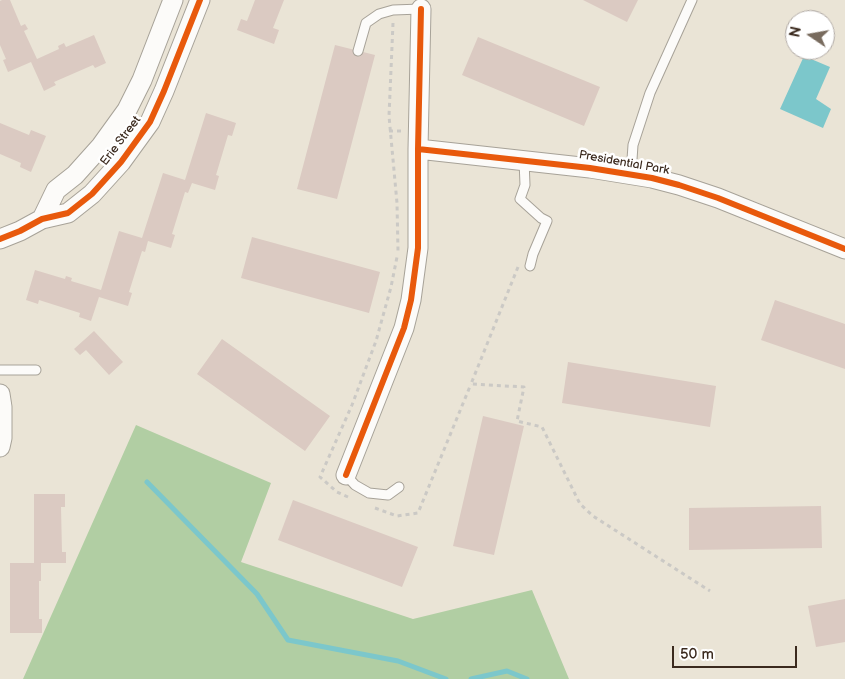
<!DOCTYPE html>
<style>
body{margin:0}
#map{position:relative;width:845px;height:679px;overflow:hidden;background:#eae4d6;font-family:"Balsamiq Sans",sans-serif}
canvas{display:block}
.north{position:absolute;left:785px;top:10px;width:50px;height:50px;box-sizing:border-box;background:#fff;border:1px solid #b1aaa5;border-radius:50%;rotate:282deg;font-size:14px;font-weight:700;line-height:20px;text-align:center;color:#3b2a1e}
.north::after{content:'';display:block;margin:auto;width:18px;height:22px;background:#786b5e;clip-path:polygon(50% 0,100% 100%,50% 72%,0 100%)}
.scale{position:absolute;left:672px;top:646px;width:125px;height:22px;box-sizing:border-box;border:2px solid #3b2a1e;border-top:0;padding-left:6px;font-size:15px;line-height:18px;white-space:nowrap;color:#3b2a1e;-webkit-text-stroke:4px #fff;paint-order:stroke}
</style>
<div id="map">
<canvas width="845" height="679"></canvas>
<div class="north">N</div>
<div class="scale">50 m</div>
</div>
<script>
const g = document.querySelector('canvas').getContext('2d');
g.lineJoin = 'round';
function fillPath(path, color) {
  g.fillStyle = color;
  g.fill(path, 'evenodd');
}
function poly(rows) {
  const path = new Path2D();
  for (const r of rows) {
    path.moveTo(r[0], r[1]);
    for (let i = 2; i < r.length; i += 2) path.lineTo(r[i], r[i + 1]);
  }
  return path;
}
function strokePath(path, color, width, dash) {
  g.strokeStyle = color;
  g.lineWidth = width;
  g.lineCap = dash ? 'butt' : 'round';
  g.setLineDash(dash || []);
  g.stroke(path);
}
function write(font, color, halo, rows, align = 'center') {
  g.font = font + ' "Balsamiq Sans",sans-serif';
  g.lineWidth = 5;
  g.setLineDash([]);
  g.textBaseline = 'middle';
  g.strokeStyle = halo;
  g.fillStyle = color;
  for (const [text, x, y, turn = 0] of rows) {
    g.save();
    g.translate(x, y);
    g.rotate((+turn || 0) * Math.PI / 180);
    g.textAlign = isNaN(turn) ? turn : align;
    if (halo) g.strokeText(text, 0, 0);
    g.fillText(text, 0, 0);
    g.restore();
  }
}
fillPath(poly([
 [136,425,271,483,241,562,413,619,532,590,569,679,23,679]
]), '#b1cea3');
fillPath(poly([
 [804,56,830,67,816,99,831,109,823,128,780,109]
]), '#7cc7cb');
strokePath(poly([
 [147,482,257,594,288,640,398,661,446,679],
 [471,679,507,671,527,679]
]), '#7cc7cb', 5);
fillPath(poly([
 [2,0,10,0,21,26,25,24,28,29,24,31,37,59,59,49,58,46,64,43,66,47,94,35,106,63,95,68,93,65,54,82,56,85,44,91,31,62,8,72,3,60,6,59,0,45,0,1],
 [255,0,284,0,273,28,279,30,274,44,237,30,241,19,247,21],
 [583,0,638,0,627,22],
 [478,37,600,87,584,126,462,75],
 [335,45,375,55,337,199,297,189],
 [206,113,236,123,232,136,228,135,216,175,219,176,215,190,192,183,188,193,185,192,172,234,175,235,171,248,148,241,145,252,142,251,129,292,132,293,128,306,99,297,91,321,79,317,80,313,39,300,38,304,26,300,35,270,65,279,66,276,72,278,71,281,101,290,119,231,142,238,163,173,185,180],
 [0,123,29,135,31,130,46,136,31,172,20,167,21,163,0,154],
 [252,237,380,272,369,313,241,278],
 [775,300,845,324,845,369,761,340],
 [94,331,123,362,109,375,86,350,80,355,74,349],
 [222,339,330,416,305,451,197,374],
 [568,362,716,386,710,427,562,403],
 [483,416,524,426,494,555,453,546],
 [34,494,65,494,65,507,61,507,62,552,66,552,66,563,41,563,41,581,39,581,39,619,42,619,42,633,10,633,10,563,34,563],
 [293,500,418,547,402,587,278,540],
 [821,506,822,548,689,550,689,508],
 [845,599,845,642,816,647,808,606]
]), '#dbcac2');
const lane = poly([
 [358,51,366,23,379,14,393,10,421,9],
 [524,160,525,185,520,199,541,218,547,221,533,254,530,266],
 [631,174,633,145,650,93,692,0],
 [0,370,36,370],
 [346,475,355,485,369,493,388,495,399,487]
]);
const street = poly([
 [418,149,590,168,652,178,679,185,718,198,845,249],
 [42,219,56,190,75,175,101,146,127,110,142,80,173,0],
 [0,239,20,231,42,219,68,213,92,194,121,162,150,122,164,91,200,0],
 [0,394,2,407,2,438,0,447],
 [346,475,404,328,411,300,418,248,418,149,421,9]
]);
strokePath(lane, '#a7a298', 11);
strokePath(street, '#a7a298', 21);
strokePath(poly([
 [393,23,389,116,397,203,398,251],
 [389,131,401,131],
 [518,267,471,384,524,387,517,421,542,427,580,504,593,516,710,591],
 [348,497,337,492,320,477,352,405,376,341,391,287,397,257],
 [375,508,397,516,418,513,471,384]
]), '#cbc9c5', 3, [4, 4]);
strokePath(lane, '#fcfbf9', 9);
strokePath(street, '#fcfbf9', 19);
strokePath(poly([
 [418,149,590,168,652,178,679,185,718,198,845,249],
 [0,239,20,231,42,219,68,213,92,194,121,162,150,122,164,91,200,0],
 [346,475,404,328,411,300,418,248,418,149,421,9]
]), '#e8590c', 6);
write('12px', '#3b2a1e', '#fff', [
 ["Erie Street",121,141,-53],
 ["Presidential Park",624,163,10]
]);
</script>
